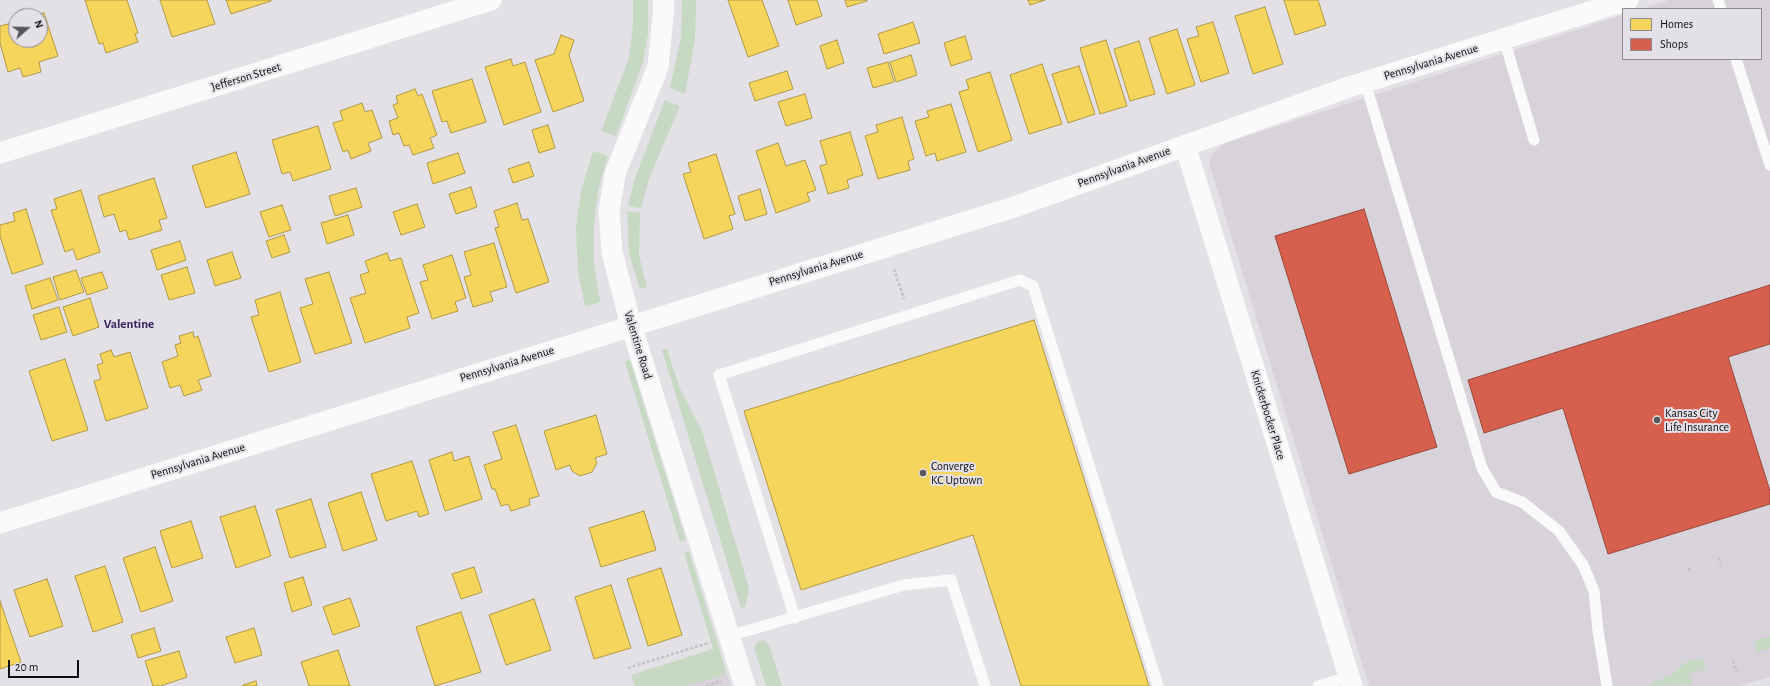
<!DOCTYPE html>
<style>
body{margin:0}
#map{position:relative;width:1770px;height:686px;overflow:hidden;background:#e4e1e6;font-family:"Alegreya Sans",sans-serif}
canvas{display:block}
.legend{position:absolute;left:1622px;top:8px;width:140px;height:52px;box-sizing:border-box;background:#e4e0e7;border:1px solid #8e8c91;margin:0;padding:5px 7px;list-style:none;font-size:12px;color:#0e0d0f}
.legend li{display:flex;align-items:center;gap:8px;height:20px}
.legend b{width:20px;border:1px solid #8e8c91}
.north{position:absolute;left:8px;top:8px;width:40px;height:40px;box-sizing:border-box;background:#e4e0e7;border:1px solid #8e8c91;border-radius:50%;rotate:70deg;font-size:11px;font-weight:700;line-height:16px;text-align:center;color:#0e0d0f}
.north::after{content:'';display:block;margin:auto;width:14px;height:18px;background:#59575a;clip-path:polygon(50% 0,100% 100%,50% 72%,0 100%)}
.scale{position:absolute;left:8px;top:660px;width:71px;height:18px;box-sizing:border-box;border:2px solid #0e0d0f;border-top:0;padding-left:5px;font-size:12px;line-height:14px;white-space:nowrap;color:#0e0d0f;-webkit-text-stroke:3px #e4e0e7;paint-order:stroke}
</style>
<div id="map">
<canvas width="1770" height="686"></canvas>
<ul class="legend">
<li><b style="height:11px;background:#f6d55c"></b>Homes</li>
<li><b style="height:11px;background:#d6604d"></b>Shops</li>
</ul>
<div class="north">N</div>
<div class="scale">20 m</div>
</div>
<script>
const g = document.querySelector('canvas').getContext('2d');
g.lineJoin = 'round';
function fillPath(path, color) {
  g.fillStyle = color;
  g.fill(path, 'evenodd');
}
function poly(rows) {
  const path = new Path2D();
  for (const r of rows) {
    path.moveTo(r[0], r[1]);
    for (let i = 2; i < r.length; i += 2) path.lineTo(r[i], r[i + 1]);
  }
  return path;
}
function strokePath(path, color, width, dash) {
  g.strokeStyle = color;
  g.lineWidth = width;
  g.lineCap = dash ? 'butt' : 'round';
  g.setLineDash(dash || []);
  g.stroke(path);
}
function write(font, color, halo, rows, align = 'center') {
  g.font = font + ' "Alegreya Sans",sans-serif';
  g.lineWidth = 4;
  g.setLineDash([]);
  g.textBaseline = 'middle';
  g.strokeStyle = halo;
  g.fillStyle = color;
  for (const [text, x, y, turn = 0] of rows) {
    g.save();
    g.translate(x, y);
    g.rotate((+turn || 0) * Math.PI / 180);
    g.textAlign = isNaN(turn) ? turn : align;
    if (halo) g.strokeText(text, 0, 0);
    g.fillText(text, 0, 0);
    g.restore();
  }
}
fillPath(poly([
 [1669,0,1770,0,1770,677,1739,686,1369,686,1209,163,1211,156,1225,143,1623,15,1623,59,1761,59,1761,9,1641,9],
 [727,674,731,686,687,686]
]), '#d8d2db');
fillPath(poly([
 [633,0,648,0,648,34,643,62,616,136,601,131,629,58,633,25],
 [682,0,696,0,696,4,695,40,685,94,670,88,681,37],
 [665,100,680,106,650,176,641,208,628,206,635,178],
 [593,151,608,156,598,191,594,225,594,263,600,302,585,307,578,272,576,227,581,191],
 [627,211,640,213,639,256,647,287,640,289,629,254],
 [667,349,680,389,702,431,749,588,745,607,741,608,662,350],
 [630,360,686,540,680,542,625,362],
 [689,551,727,674,687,686,635,686,631,675,713,649,684,553],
 [1770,636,1770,648,1757,653,1754,641],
 [763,640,769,645,782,686,766,686,754,648,757,642],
 [1703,658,1706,669,1689,674,1692,685,1650,686,1651,683,1672,675,1686,662]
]), '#c5d9c3');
const homes = poly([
 [85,0,127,0,138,33,135,34,138,42,106,53,103,43,99,44,85,0],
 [160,0,207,0,215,24,172,37,160,0],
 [226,0,271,0,271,1,231,14,226,0],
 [728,0,762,0,779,46,748,57,728,0],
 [788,0,817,0,822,16,796,25,788,0],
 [845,0,867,0,867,1,847,7,845,0],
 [1028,0,1045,0,1030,5,1028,0],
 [1284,0,1318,0,1326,25,1295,35,1284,0],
 [1265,7,1283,64,1253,74,1235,16,1265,7],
 [44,13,58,56,39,62,41,72,23,77,20,68,8,72,0,43,0,26,16,22,16,40,40,40,40,16,34,16,44,13],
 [913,22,920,43,884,54,878,34,913,22],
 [1213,22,1229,73,1201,82,1187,39,1199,36,1196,27,1213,22],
 [1177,29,1195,85,1167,94,1149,38,1177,29],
 [561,35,574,40,569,55,584,101,553,112,535,60,554,54,561,35],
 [965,36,972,59,951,66,944,43,965,36],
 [837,40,844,63,827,69,820,46,837,40],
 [1106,40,1127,106,1100,114,1080,48,1106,40],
 [1139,41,1155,94,1130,101,1114,49,1139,41],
 [911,55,917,75,896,82,890,62,911,55],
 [511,59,513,66,525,62,541,112,504,125,485,67,511,59],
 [888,62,894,82,873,88,867,68,888,62],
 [1042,64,1062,124,1029,134,1010,75,1042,64],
 [1079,66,1095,114,1068,123,1052,74,1079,66],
 [787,71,793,89,755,101,749,83,787,71],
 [990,72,1012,140,978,152,959,92,969,89,966,80,990,72],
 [472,79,486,122,451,133,447,121,442,122,432,91,472,79],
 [415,89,418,96,422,94,437,135,430,138,434,148,413,155,409,145,404,146,399,133,393,135,389,121,398,118,393,105,398,103,396,96,415,89],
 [805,94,812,118,786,126,778,102,805,94],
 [362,103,365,112,372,110,382,138,368,143,371,151,351,159,348,150,343,152,333,123,343,120,340,111,362,103],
 [951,104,966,152,937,161,935,153,926,156,915,121,929,117,927,111,951,104],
 [902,117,914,159,908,161,910,170,878,179,865,136,878,132,876,125,902,117],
 [548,125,555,148,539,153,532,130,548,125],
 [318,126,331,169,293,181,290,172,282,174,272,140,318,126],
 [850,132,863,175,847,180,849,188,828,194,820,166,827,164,820,141,850,132],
 [778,143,786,166,805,160,816,190,807,193,810,201,776,213,756,151,778,143],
 [236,152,250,194,206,208,192,166,236,152],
 [458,153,465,173,433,184,427,163,458,153],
 [716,154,735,214,729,216,733,229,704,239,683,174,691,172,688,163,716,154],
 [529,162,534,176,513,183,508,169,529,162],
 [154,178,167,218,159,220,162,230,129,240,126,230,120,232,114,214,104,217,98,196,154,178],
 [471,187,477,207,456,214,449,194,471,187],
 [356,188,362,207,335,216,329,196,356,188],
 [760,189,767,214,745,221,738,196,760,189],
 [81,190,100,252,77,260,73,249,65,252,51,210,57,209,54,199,81,190],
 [517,203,522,220,528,219,549,282,516,293,495,228,499,227,494,211,517,203],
 [417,204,425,227,401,235,393,212,417,204],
 [282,205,291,230,269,237,260,212,282,205],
 [26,209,43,264,12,274,0,236,0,225,15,221,13,213,26,209],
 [348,215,354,235,327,244,321,223,348,215],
 [284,235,290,252,272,258,266,241,284,235],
 [180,241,186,260,157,270,151,250,180,241],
 [494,243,507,287,490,292,493,301,473,307,464,277,471,275,464,252,494,243],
 [232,252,241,278,215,286,207,260,232,252],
 [387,253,390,261,401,258,419,313,407,317,410,328,365,343,350,298,366,293,360,275,369,272,365,261,387,253],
 [452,255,466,298,455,302,458,311,432,319,420,282,428,280,423,265,452,255],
 [187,267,195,293,169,300,161,275,187,267],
 [76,270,84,292,60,300,53,277,76,270],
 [102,272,108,288,87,295,81,278,102,272],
 [329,272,352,343,315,354,300,308,313,304,305,279,329,272],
 [50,278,58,300,32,309,25,286,50,278],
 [280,292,301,362,269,372,251,317,259,315,255,300,280,292],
 [90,298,99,327,73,336,63,307,90,298],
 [59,307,67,332,41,340,33,315,59,307],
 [1034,320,1149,686,1021,686,973,535,801,590,744,411,1034,320],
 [193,332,194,338,198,336,211,376,198,380,202,390,184,396,180,385,170,388,162,362,178,356,175,345,181,343,179,336,193,332],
 [111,350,114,357,130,352,148,408,106,421,94,381,101,379,97,365,103,363,100,354,111,350],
 [65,359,88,430,52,441,29,371,65,359],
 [596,415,607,454,595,458,597,463,592,472,580,476,572,471,570,465,556,470,544,431,596,415],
 [516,425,539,496,529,499,530,505,511,511,508,504,501,506,495,489,492,489,484,465,502,459,493,432,516,425],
 [452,452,454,461,469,456,482,499,445,511,429,460,452,452],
 [412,461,429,514,419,517,417,511,386,521,371,474,412,461],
 [361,492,377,540,343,551,328,503,361,492],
 [311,499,326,547,290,558,276,510,311,499],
 [255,506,271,556,236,568,220,517,255,506],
 [644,511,656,550,601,567,589,528,644,511],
 [191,521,203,558,172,568,160,531,191,521],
 [155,547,173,601,141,612,123,558,155,547],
 [105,566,123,622,93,632,75,576,105,566],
 [474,567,482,592,461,599,452,574,474,567],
 [661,568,682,635,648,646,627,579,661,568],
 [303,577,312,605,292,612,284,583,303,577],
 [47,579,63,626,30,637,14,590,47,579],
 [611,585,631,648,594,659,575,597,611,585],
 [350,598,360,626,333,635,323,607,350,598],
 [534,599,551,650,506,665,489,615,534,599],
 [0,601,21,662,0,669,0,601],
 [461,612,481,672,435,686,416,627,461,612],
 [154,628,161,651,138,658,131,635,154,628],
 [254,628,262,655,235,663,226,637,254,628],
 [338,650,350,686,309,686,301,662,338,650],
 [179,651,187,677,160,686,153,686,145,661,179,651],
 [256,681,257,686,243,686,243,685,256,681]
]);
fillPath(homes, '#f6d55c');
strokePath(homes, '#b09945', 1);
const shops = poly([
 [1364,209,1437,447,1349,474,1275,236,1364,209],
 [1770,285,1770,344,1728,357,1770,491,1770,504,1608,554,1563,408,1484,433,1468,380,1770,285]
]);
fillPath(shops, '#d6604d');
strokePath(shops, '#9a473a', 1);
strokePath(poly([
 [894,269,904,299],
 [1719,558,1721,564],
 [1689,568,1690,573],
 [1733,661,1737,672],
 [628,668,708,643],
 [706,686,721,681]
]), '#c2c1c3', 2.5, [3, 2]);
strokePath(poly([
 [1718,0,1721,9],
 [1504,39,1534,140],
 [1736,59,1770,165],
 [1365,82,1482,468,1496,492,1522,502,1559,531,1583,565,1594,591,1598,631,1607,686],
 [795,618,719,375,1020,280,1033,286,1158,686],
 [729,636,904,585,951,580,985,686],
 [1318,686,1349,677]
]), '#fbfafb', 11);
strokePath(poly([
 [663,0,664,6,658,67,615,174,609,212,612,252,631,325,745,686],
 [1185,145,1352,686],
 [0,153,491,0],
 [0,523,1014,207,1349,87,1628,0]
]), '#fbfafb', 21);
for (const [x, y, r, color] of [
 [1657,420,4,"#59575a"],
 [923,473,4,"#59575a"]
]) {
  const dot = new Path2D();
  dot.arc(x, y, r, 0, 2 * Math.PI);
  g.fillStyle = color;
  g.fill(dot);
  strokePath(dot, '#e4e0e7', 1.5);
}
write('12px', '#0e0d0f', '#e4e0e7', [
 ["Pennsylvania Avenue",1431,62,-17],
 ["Jefferson Street",246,77,-17],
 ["Pennsylvania Avenue",1124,167,-20],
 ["Pennsylvania Avenue",816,268,-17],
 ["Valentine Road",638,345,73],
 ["Pennsylvania Avenue",507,364,-17],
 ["Knickerbocker Place",1268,415,73],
 ["Pennsylvania Avenue",198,461,-17]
]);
write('12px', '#0e0d0f', '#e4e0e7', [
 ["Kansas City",1665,413],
 ["Life Insurance",1665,427],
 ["Converge",931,466],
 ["KC Uptown",931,480]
], 'left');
write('bold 13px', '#342661', '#e4e0e7', [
 ["Valentine",129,324]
]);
</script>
